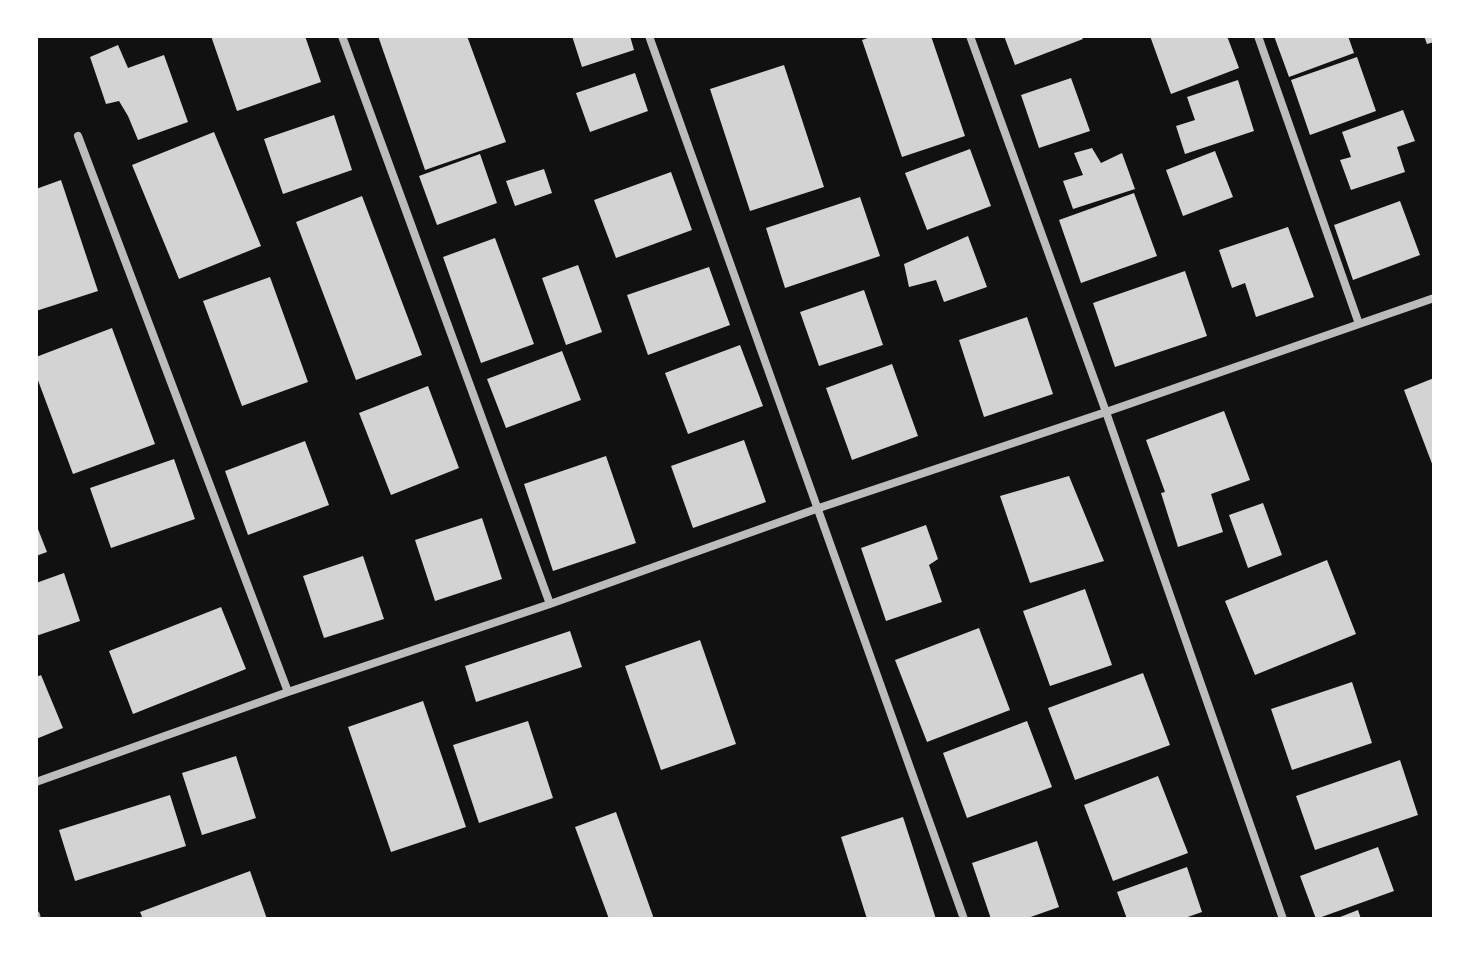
<!DOCTYPE html>
<style>
body{margin:0}
#map{position:relative;width:1470px;height:955px;overflow:hidden;background:#111;font-family:Inter,sans-serif}
canvas{display:block}
.frame{position:absolute;inset:0;border:38px solid #fff;pointer-events:none}
</style>
<div id="map">
<canvas width="1470" height="955"></canvas>
<div class="frame"></div>
</div>
<script>
const g = document.querySelector('canvas').getContext('2d');
g.lineJoin = 'round';
function fillPath(path, color) {
  g.fillStyle = color;
  g.fill(path, 'evenodd');
}
function poly(rows) {
  const path = new Path2D();
  for (const r of rows) {
    path.moveTo(r[0], r[1]);
    for (let i = 2; i < r.length; i += 2) path.lineTo(r[i], r[i + 1]);
  }
  return path;
}
function strokePath(path, color, width, dash) {
  g.strokeStyle = color;
  g.lineWidth = width;
  g.lineCap = dash ? 'butt' : 'round';
  g.setLineDash(dash || []);
  g.stroke(path);
}
fillPath(poly([
 [211,36,305,36,321,82,237,111],
 [378,36,467,36,506,142,425,170],
 [572,36,630,36,634,50,582,67],
 [873,36,931,36,965,136,902,157,862,40],
 [1004,36,1081,36,1083,39,1015,65],
 [1150,36,1227,36,1239,68,1171,94],
 [1274,36,1348,36,1354,53,1289,77],
 [1424,36,1434,36,1434,42,1427,44],
 [118,45,128,68,164,55,188,122,138,140,128,116,119,101,106,104,90,57],
 [1357,57,1376,111,1310,135,1291,80],
 [784,65,824,187,750,211,710,89],
 [635,73,648,111,590,132,576,93],
 [1071,78,1090,131,1039,148,1021,95],
 [1238,80,1254,131,1185,154,1176,126,1195,120,1187,97],
 [1403,110,1415,141,1397,147,1405,172,1351,190,1340,160,1351,157,1342,132],
 [334,115,352,170,283,194,264,139],
 [214,132,261,246,179,279,132,165],
 [1092,148,1101,163,1122,153,1135,189,1073,209,1063,181,1083,175,1074,153],
 [970,149,991,206,927,230,905,173],
 [1215,151,1233,197,1183,216,1166,170],
 [480,154,497,203,437,225,419,176],
 [544,169,552,193,515,206,506,181],
 [671,172,692,230,616,258,594,200],
 [61,180,98,291,36,311,36,189],
 [1134,193,1157,256,1081,283,1059,220],
 [362,196,422,355,356,380,296,222],
 [860,197,880,256,785,288,766,228],
 [1400,201,1420,255,1353,280,1334,225],
 [1288,227,1314,297,1256,317,1245,283,1232,288,1219,250],
 [968,236,987,287,944,302,936,280,909,287,904,264],
 [495,238,534,344,481,363,443,257],
 [578,265,602,332,566,345,542,278],
 [709,267,730,325,648,355,627,295],
 [1185,271,1207,336,1115,367,1093,303],
 [270,277,308,382,242,406,203,301],
 [864,290,883,345,819,366,800,312],
 [1027,317,1053,394,984,417,959,340],
 [112,328,155,444,73,474,36,375,36,357],
 [740,345,763,406,688,434,665,373],
 [562,351,581,400,506,428,487,379],
 [892,364,918,436,852,460,826,388],
 [1434,378,1434,469,1404,390],
 [428,386,459,468,391,495,359,413],
 [1224,411,1250,480,1211,494,1223,532,1178,547,1161,493,1165,492,1146,440],
 [744,440,766,502,693,528,671,466],
 [305,441,329,505,248,535,225,471],
 [606,456,636,543,553,571,524,484],
 [174,459,195,519,111,548,90,488],
 [1069,476,1104,561,1030,583,1000,496],
 [1263,503,1282,555,1248,568,1229,515],
 [482,518,502,579,435,601,415,540],
 [36,524,47,552,36,556],
 [926,525,938,559,929,565,942,602,886,621,861,548],
 [363,556,384,619,324,638,303,576],
 [1327,560,1356,634,1255,675,1225,601],
 [64,573,80,621,36,636,36,583],
 [1085,589,1112,665,1050,686,1023,611],
 [221,607,246,669,133,714,109,651],
 [979,628,1010,710,927,742,895,660],
 [570,631,582,667,476,702,465,666],
 [700,640,736,744,661,770,625,666],
 [1143,673,1170,745,1075,780,1048,708],
 [41,675,63,728,36,739,36,677],
 [1352,682,1372,743,1292,770,1271,709],
 [423,701,466,827,391,852,348,727],
 [528,721,553,798,479,823,453,745],
 [1027,721,1052,787,967,818,943,753],
 [236,756,256,818,202,835,182,773],
 [1400,760,1418,815,1315,850,1296,796],
 [1158,776,1188,853,1113,881,1084,805],
 [170,795,186,846,75,881,59,830],
 [616,812,654,919,609,919,575,827],
 [903,817,936,919,867,919,841,837],
 [1037,841,1059,907,1025,919,991,919,972,863],
 [1378,847,1394,891,1316,919,1300,876],
 [1187,867,1202,912,1182,919,1127,919,1117,892],
 [250,871,267,919,143,919,140,912],
 [1358,910,1361,919,1335,919]
]), '#d3d3d3');
strokePath(poly([
 [342,36,550,604],
 [649,36,964,919],
 [970,36,1106,412,1283,919],
 [1258,36,1359,324],
 [78,136,288,692],
 [36,782,288,692,550,604,819,508,1106,412,1434,298],
 [36,915,37,919]
]), '#bcbcbc', 8);
</script>
